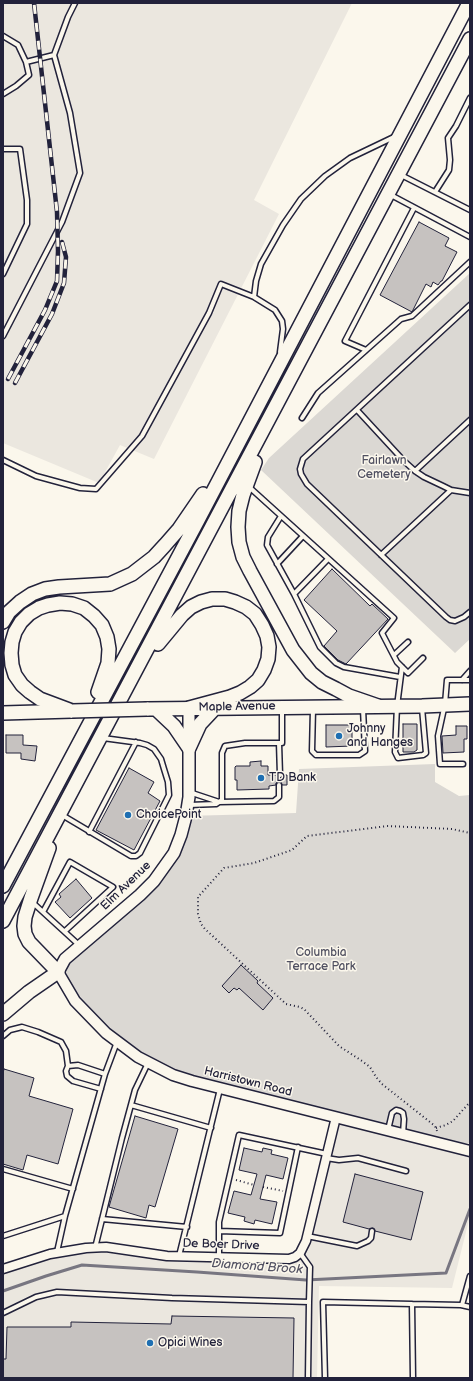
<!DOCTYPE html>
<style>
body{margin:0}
#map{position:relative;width:473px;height:1381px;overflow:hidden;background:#fbf7ec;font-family:"Balsamiq Sans",sans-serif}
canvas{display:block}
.frame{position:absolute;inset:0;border:4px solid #22223b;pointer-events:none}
</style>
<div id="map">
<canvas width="473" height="1381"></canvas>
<div class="frame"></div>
</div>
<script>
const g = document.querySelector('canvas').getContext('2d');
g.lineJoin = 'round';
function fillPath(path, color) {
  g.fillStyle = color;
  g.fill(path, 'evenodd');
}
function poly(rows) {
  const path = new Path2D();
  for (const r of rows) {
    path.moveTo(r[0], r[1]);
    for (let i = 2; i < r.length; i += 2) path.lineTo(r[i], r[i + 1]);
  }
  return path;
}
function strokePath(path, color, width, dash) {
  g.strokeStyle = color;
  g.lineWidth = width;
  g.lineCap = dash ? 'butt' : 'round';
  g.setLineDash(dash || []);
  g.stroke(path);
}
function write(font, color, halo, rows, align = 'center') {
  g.font = font + ' "Balsamiq Sans",sans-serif';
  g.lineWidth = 3;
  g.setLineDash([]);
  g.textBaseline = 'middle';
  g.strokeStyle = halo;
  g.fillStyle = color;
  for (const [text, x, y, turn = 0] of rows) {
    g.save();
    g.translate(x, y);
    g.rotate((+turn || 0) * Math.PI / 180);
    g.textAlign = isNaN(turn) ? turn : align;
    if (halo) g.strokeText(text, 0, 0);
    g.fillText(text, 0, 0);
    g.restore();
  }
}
fillPath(poly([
 [3,3,352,3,254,200,279,214,154,459,120,445,99,483,3,443],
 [336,1117,470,1151,470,1216,452,1288,319,1286,317,1378,3,1378,3,1269,86,1248,167,1256,289,1259,300,1253]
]), '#ebe7df');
fillPath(poly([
 [470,273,470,639,455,653,261,470,269,458],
 [435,764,435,782,459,796,470,795,470,1143,442,1144,173,1075,106,1033,58,972,165,867,186,816,296,813,299,769]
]), '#dbd8d3');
strokePath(poly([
 [3,1291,46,1276,82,1265,197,1272,306,1280,446,1273,470,1209]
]), '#787681', 3);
const building = poly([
 [419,222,449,238,445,246,457,252,442,281,441,281,438,285,433,282,431,287,426,284,412,312,380,295,419,222],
 [332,569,370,606,372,604,388,619,346,664,338,660,324,646,337,631,304,600,332,569],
 [403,724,417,724,417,750,414,752,403,752,403,724],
 [326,725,352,725,352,746,326,747,326,725],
 [456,726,467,726,467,739,464,739,464,752,443,753,442,736,456,735,456,726],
 [6,735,23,735,23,745,37,746,35,761,21,759,21,753,6,753,6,735],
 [261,761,261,766,268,766,268,775,277,775,280,778,282,778,283,775,287,775,287,785,282,785,281,782,279,782,276,783,276,785,269,786,269,789,237,790,237,780,235,780,235,767,236,766,250,766,250,762,261,761],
 [129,768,154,782,148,793,160,801,134,850,96,830,129,768],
 [76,879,92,898,70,918,55,902,61,897,59,894,76,879],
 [241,965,258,981,257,983,273,998,263,1010,239,988,237,990,234,988,229,993,222,986,241,965],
 [4,1069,34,1078,29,1096,73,1109,58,1164,27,1155,23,1170,3,1164,3,1073,4,1069],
 [135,1116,178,1129,155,1207,149,1205,146,1218,109,1207,135,1116],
 [244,1148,262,1152,263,1148,272,1150,271,1154,288,1158,283,1179,266,1175,260,1199,277,1202,272,1224,255,1220,254,1224,244,1221,245,1217,228,1213,234,1191,251,1195,257,1174,239,1170,244,1148],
 [355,1174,423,1192,411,1240,375,1231,373,1228,369,1229,343,1222,355,1174],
 [172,1316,294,1318,293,1378,3,1378,3,1359,6,1359,7,1327,71,1327,71,1322,171,1324,172,1316]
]);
fillPath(building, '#c6c2c0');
strokePath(building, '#22223b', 1);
const service = poly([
 [3,36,18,45,26,62,29,75,16,86,3,94],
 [26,62,54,55,68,17,75,3],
 [3,149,20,149,27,200,27,224,3,274],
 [401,175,470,210],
 [435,192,449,170,450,160,448,138,456,126,470,98],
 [389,194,470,237],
 [254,297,256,281,261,264,283,225,301,199,325,176,350,158,396,136],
 [470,305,303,459,300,469,301,474,307,484,446,617,450,620,455,621,464,617,470,612],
 [3,336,62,222,80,173,70,113,54,55],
 [366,350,345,341,414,208],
 [357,410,404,461,415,471,424,477,443,486,451,490,470,493],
 [302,418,318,393,401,319,412,316,470,262],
 [3,460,36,476,80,488,96,489,142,436,209,313,221,284,254,297,275,310,282,321,283,329,280,352],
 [415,471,470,420],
 [248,486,394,618,382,633,397,662,408,673,423,658],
 [281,516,268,537,267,545,294,594,320,647,336,663,344,667,400,677],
 [381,555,451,490],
 [277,564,303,536],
 [294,594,328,559],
 [394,655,408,642],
 [402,667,397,706,395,752,398,758,423,755,426,753,422,708],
 [462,680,470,671],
 [313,709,312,751,316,755,359,755,365,751,363,709],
 [279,743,280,775],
 [463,764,440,764,438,736,445,704,447,680,470,680],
 [189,792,219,802],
 [219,802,222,800,222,753,225,746,245,743,282,743,282,709],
 [189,805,216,804,219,802,274,801,279,797,279,785],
 [62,815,131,856,136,856,140,853,169,795,168,782,164,769,161,759,154,749,147,745,140,743,103,738],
 [89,832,136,742],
 [32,902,79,945],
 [43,912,70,862,113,887,65,931],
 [3,1036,10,1030,22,1027,38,1032,61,1042,66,1051,68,1066,66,1071,67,1076,73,1081,101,1089],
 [68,1066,78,1065,105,1074],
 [131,1105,211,1128],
 [388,1130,392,1113,396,1110,400,1111,403,1113,404,1119,403,1134],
 [326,1158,339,1160,358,1158,406,1171],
 [3,1169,73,1189],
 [102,1219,187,1227],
 [219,1231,280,1233,298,1147],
 [3,1236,65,1216,105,1074,117,1042],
 [307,1236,357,1246,368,1241,371,1238,372,1231],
 [95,1248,122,1138,135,1090,148,1063],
 [57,1252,65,1216],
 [300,1253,310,1267,309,1302],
 [179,1256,220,1089],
 [219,1258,219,1222,239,1135,327,1154],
 [462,1305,470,1276],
 [3,1313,36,1297,57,1292,172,1298,309,1302,308,1378],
 [325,1378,323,1302,412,1304],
 [413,1378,412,1304,461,1305,470,1307]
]);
const minor = poly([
 [3,1269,50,1254,86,1248,106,1247,167,1256,289,1259,295,1257,300,1253,306,1241,336,1117]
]);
const tertiary = poly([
 [58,972,75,1001,106,1033,138,1057,173,1075,192,1081,470,1151]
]);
const secondary = poly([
 [58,972,65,959,140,895,154,881,174,853,181,835,186,816,189,797,189,708]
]);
const primary = poly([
 [147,709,422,706,470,704],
 [156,709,174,726,189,748],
 [3,713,72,711],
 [189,748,200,724,215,708]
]);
const trunk = poly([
 [255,462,243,495,239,511,238,527,239,542,243,557,250,571,293,650,311,673,322,682,336,689,349,696,378,706],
 [3,622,9,612,20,602,32,594,45,589,59,587,110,584,132,574,154,557,165,545,179,529,203,494],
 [158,644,182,615,191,607,201,602,212,599,225,599,235,602,246,607,255,614,262,625,267,636,269,647,268,659,264,670,258,680,250,687,240,693,230,697,189,708],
 [72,711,40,699,30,692,22,685,15,675,12,665,11,653,12,642,15,632,21,622,29,614,39,608,48,605,60,603,72,604,84,608,94,616,102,625,107,637,109,649,108,663,98,692],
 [3,886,197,522,469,3],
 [3,921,470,39],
 [3,1014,29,992,58,972,29,942,25,934,24,926,25,917,31,898,49,848]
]);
strokePath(service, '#22223b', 7);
strokePath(minor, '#22223b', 11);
strokePath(tertiary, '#22223b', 13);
strokePath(secondary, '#22223b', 14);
strokePath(primary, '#22223b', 16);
strokePath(trunk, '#22223b', 16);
strokePath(poly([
 [436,1128,446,1125,453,1121,470,1102],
 [437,1131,435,1126,382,1084,376,1077,370,1067,362,1061,339,1046,304,1009,300,1007,286,1004,205,929,201,924,198,914,198,897,224,868,254,863,292,850,307,836,388,826,452,829,470,833],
 [236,1180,254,1185],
 [263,1187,283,1191]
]), '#22223b', 2, [1, 3]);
strokePath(service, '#fbf7ec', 4);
strokePath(minor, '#fbf7ec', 8);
strokePath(tertiary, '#fbf7ec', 10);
strokePath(secondary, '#fbf7ec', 11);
strokePath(primary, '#fbf7ec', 13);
strokePath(trunk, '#fbf7ec', 13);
const rail = poly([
 [8,379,45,310,57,281,58,251,57,212,34,3],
 [15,383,52,314,64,283,66,257,62,242]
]);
strokePath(rail, '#22223b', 4.5);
strokePath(rail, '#fbf7ec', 3, [9]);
const primaryBridge = poly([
 [72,711,147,709]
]);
strokePath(primaryBridge, '#22223b', 16, []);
strokePath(primaryBridge, '#fbf7ec', 13);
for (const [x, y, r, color] of [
 [339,736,4,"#1f6fb2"],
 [261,778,4,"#1f6fb2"],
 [128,815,4,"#1f6fb2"],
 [150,1343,4,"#1f6fb2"]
]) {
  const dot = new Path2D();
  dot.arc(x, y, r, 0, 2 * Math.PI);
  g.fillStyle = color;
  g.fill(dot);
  strokePath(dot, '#fbf7ec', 1.5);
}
write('12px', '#505061', '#fbf7ec', [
 ["Fairlawn",384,461],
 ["Cemetery",384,475],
 ["Columbia",321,953],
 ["Terrace Park",321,967]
]);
write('12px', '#22223b', '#fbf7ec', [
 ["Maple Avenue",237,707,-1],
 ["Elm Avenue",126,886,-44],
 ["Harristown Road",248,1082,14],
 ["De Boer Drive",221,1245,2]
]);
write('12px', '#22223b', '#fbf7ec', [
 ["Johnny",347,729],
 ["and Hanges",347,743],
 ["TD Bank",269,778],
 ["ChoicePoint",136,815],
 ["Opici Wines",158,1343]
], 'left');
write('italic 13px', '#545364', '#fbf7ec', [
 ["Diamond Brook",257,1267,4]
]);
</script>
